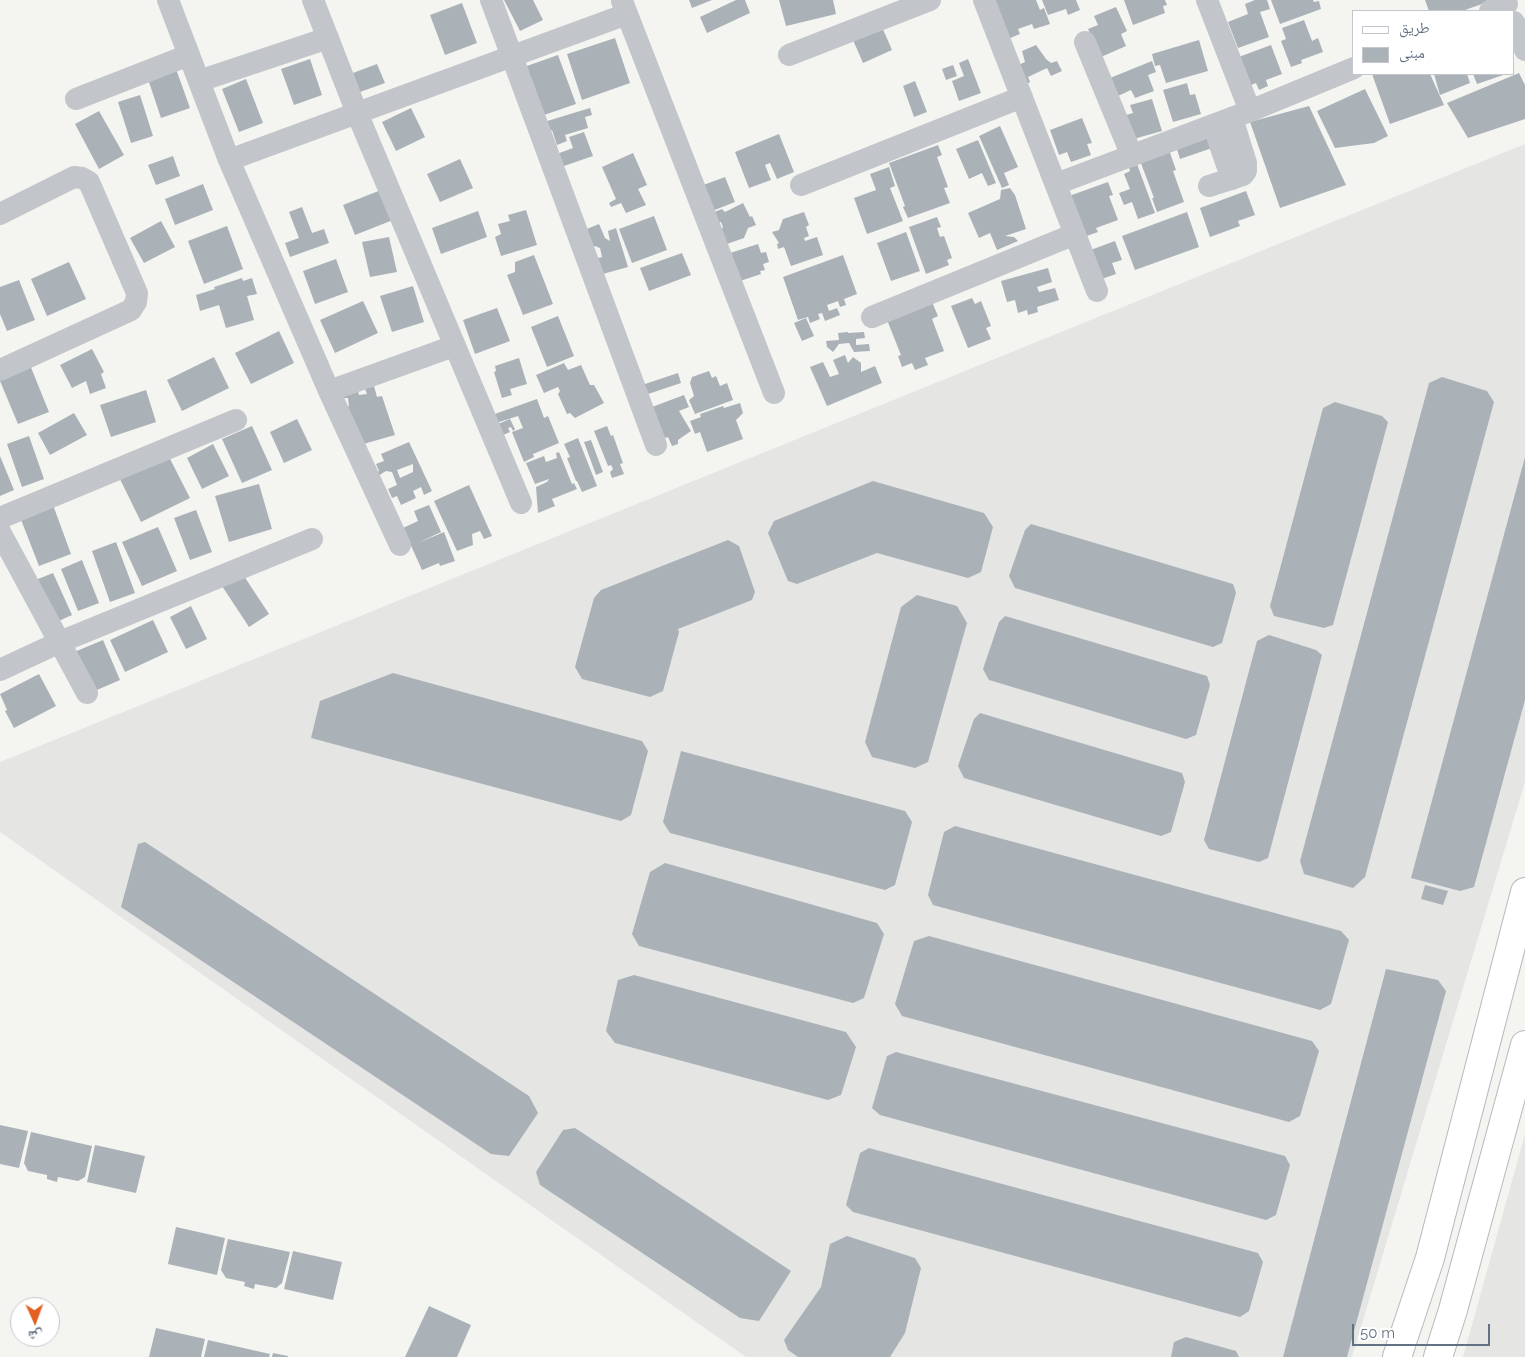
<!DOCTYPE html>
<meta charset="utf-8">
<style>
body{margin:0}
#map{position:relative;width:1525px;height:1357px;overflow:hidden;background:#f4f5f1;font-family:Raleway,"Noto Naskh Arabic",sans-serif}
canvas{display:block}
.legend{position:absolute;left:1352px;top:10px;width:162px;height:65px;box-sizing:border-box;background:#fff;border:1px solid #c1c7cd;margin:0;padding:6px 9px;list-style:none;font-size:15px;color:#637282}
.legend li{display:flex;align-items:center;gap:10px;height:25px}
.legend b{width:25px;border:1px solid #c1c7cd}
.north{position:absolute;left:10px;top:1297px;width:50px;height:50px;box-sizing:border-box;background:#fff;border:1px solid #c1c7cd;border-radius:50%;rotate:178deg;font-size:14px;font-weight:700;line-height:20px;text-align:center;color:#637282}
.north::after{content:'';display:block;margin:auto;width:18px;height:22px;background:#e45f22;clip-path:polygon(50% 0,100% 100%,50% 72%,0 100%)}
.scale{position:absolute;left:1352px;top:1324px;width:138px;height:22px;box-sizing:border-box;border:2px solid #637282;border-top:0;padding-left:6px;font-size:15px;line-height:18px;white-space:nowrap;color:#637282;-webkit-text-stroke:4px #fff;paint-order:stroke}
</style>
<div id="map">
<canvas width="1525" height="1357"></canvas>
<ul class="legend">
<li><b style="height:6px;background:#fff"></b>طريق</li>
<li><b style="height:14px;background:#aab1b7"></b>مبنى</li>
</ul>
<div class="north">ش</div>
<div class="scale">50 m</div>
</div>
<script>
const g = document.querySelector('canvas').getContext('2d');
g.lineJoin = 'round';
function fillPath(path, color) {
  g.fillStyle = color;
  g.fill(path, 'evenodd');
}
function poly(rows) {
  const path = new Path2D();
  for (const r of rows) {
    path.moveTo(r[0], r[1]);
    for (let i = 2; i < r.length; i += 2) path.lineTo(r[i], r[i + 1]);
  }
  return path;
}
function strokePath(path, color, width, dash) {
  g.strokeStyle = color;
  g.lineWidth = width;
  g.lineCap = dash ? 'butt' : 'round';
  g.setLineDash(dash || []);
  g.stroke(path);
}
fillPath(poly([
 [1525,144,1525,782,1352,1357,746,1357,0,832,0,762],
 [1525,1134,1525,1357,1463,1357]
]), '#e5e6e4');
fillPath(poly([
 [504,0,533,0,543,20,520,31],
 [689,0,712,0,692,8],
 [736,0,745,0,750,13,707,33,700,17],
 [779,0,833,0,836,14,786,26],
 [994,0,1036,0,1040,10,1044,8,1050,24,1034,29,1032,24,1018,29,1020,34,1008,39],
 [1042,0,1076,0,1080,10,1068,15,1066,9,1048,15],
 [1124,0,1165,0,1167,5,1163,6,1165,13,1133,25],
 [1255,0,1267,0,1270,9,1260,12,1269,37,1238,48,1228,22,1248,14,1245,4],
 [1271,0,1313,0,1314,2,1319,1,1321,9,1280,24],
 [1425,0,1487,0,1488,2,1462,11,1429,11],
 [462,3,477,43,445,55,430,15],
 [1116,7,1127,31,1121,34,1126,46,1101,57,1088,29,1098,25,1094,16],
 [1304,20,1312,41,1318,38,1323,52,1301,60,1302,63,1291,67,1281,41,1286,39,1282,28],
 [882,27,892,50,863,63,853,40],
 [615,38,630,83,582,100,567,54],
 [1199,40,1208,71,1166,83,1160,65,1155,66,1152,54],
 [1036,45,1046,59,1051,63,1057,61,1062,71,1051,76,1047,68,1028,77,1030,82,1024,86,1014,67,1025,62,1022,51],
 [1271,45,1282,74,1266,80,1268,86,1259,90,1256,83,1246,87,1236,58],
 [558,55,576,104,541,116,524,67],
 [310,59,322,95,294,105,281,69],
 [968,59,981,93,959,101,952,81,964,76,959,63],
 [1152,61,1156,72,1148,75,1154,91,1135,98,1131,90,1118,96,1110,78],
 [377,64,385,83,360,92,353,73],
 [953,65,957,76,946,80,942,69],
 [176,69,190,108,161,118,148,79],
 [1519,73,1525,85,1525,119,1468,138,1447,103],
 [1372,74,1430,74,1444,105,1390,124],
 [1434,74,1467,74,1470,83,1440,95],
 [1473,74,1506,74,1477,84],
 [246,79,263,123,239,132,222,89],
 [915,81,927,112,914,117,903,86],
 [1187,83,1190,95,1195,94,1201,114,1173,122,1163,90],
 [1365,89,1388,136,1374,143,1335,148,1317,111],
 [140,95,153,136,131,143,118,102],
 [1152,99,1162,131,1130,140,1123,116,1133,113,1130,105],
 [1309,106,1346,185,1280,208,1250,122],
 [411,108,425,137,396,151,382,122],
 [590,108,592,115,585,117,588,128,565,135,567,141,557,145,552,130,547,133,544,122],
 [99,111,124,155,99,169,75,124],
 [1082,118,1092,143,1087,144,1091,155,1071,162,1067,152,1059,155,1050,130],
 [1000,126,1018,167,1004,173,1009,185,1002,188,979,136],
 [584,132,593,156,558,168,554,155,573,148,569,137],
 [779,134,794,172,777,179,770,163,765,165,771,180,749,188,735,152],
 [1211,134,1215,147,1180,159,1176,146],
 [978,140,996,183,988,186,982,173,969,179,956,149],
 [938,145,942,155,937,157,948,187,944,188,950,203,908,218,903,207,905,206,889,163],
 [1168,147,1176,170,1173,171,1184,202,1157,212,1152,198,1154,198,1139,158],
 [633,153,647,185,638,189,646,205,626,213,621,203,611,207,609,203,616,199,602,167],
 [173,156,180,176,156,185,148,165],
 [460,159,473,188,440,202,427,174],
 [1137,164,1155,213,1138,219,1132,202,1124,205,1119,193,1130,189,1124,174,1130,171,1129,167],
 [889,167,895,186,890,188,903,221,867,234,854,198,876,190,870,174],
 [725,177,735,202,707,213,698,187],
 [1108,182,1113,195,1109,196,1118,220,1096,228,1098,232,1084,237,1069,196],
 [203,184,213,210,175,225,165,199],
 [1010,188,1015,195,1026,229,1005,236,1014,237,1018,241,997,250,990,233,979,238,968,213,1000,199,1001,190],
 [381,190,393,220,355,235,343,205],
 [1246,191,1255,215,1238,221,1240,226,1210,237,1200,208],
 [743,203,750,217,752,216,756,225,748,228,744,238,727,244,719,235,723,227,721,222,717,224,712,213,722,209,725,212],
 [302,207,312,233,324,229,329,243,290,257,285,243,299,238,289,212],
 [526,210,537,245,501,256,495,237,501,234,498,224,510,221,508,215],
 [478,211,487,237,441,254,432,228],
 [804,212,809,225,806,227,809,236,804,238,805,241,817,237,823,255,791,266,784,247,778,249,777,244,779,243,772,232,779,230,783,219],
 [1187,212,1199,247,1135,270,1122,236],
 [654,216,667,250,632,263,619,229],
 [937,217,941,227,937,228,940,237,944,236,952,258,947,260,949,265,926,274,909,227],
 [161,221,175,247,144,263,130,238],
 [599,224,605,238,610,241,608,231,616,228,628,267,599,275,594,259,602,257,600,248,595,246,589,248,582,231],
 [227,226,243,269,204,284,188,241],
 [906,232,920,271,891,281,877,243],
 [389,237,397,272,370,277,362,242],
 [1115,241,1122,260,1112,263,1116,274,1099,280,1088,251],
 [758,244,761,253,766,252,769,262,763,264,765,270,760,271,761,274,740,281,727,254],
 [682,253,691,275,649,291,640,268],
 [534,255,553,304,523,315,507,275,515,272,515,262],
 [843,255,857,294,844,299,846,305,840,307,838,301,827,305,829,311,837,308,840,315,825,321,822,313,818,314,820,319,810,323,808,317,811,316,798,320,783,277],
 [336,259,348,292,315,304,303,271],
 [69,262,86,299,47,316,31,279],
 [1048,268,1052,282,1037,287,1039,292,1055,288,1059,300,1037,307,1038,312,1028,315,1027,310,1018,313,1015,300,1007,302,1001,281],
 [242,278,243,281,252,278,257,294,247,296,254,320,226,328,219,305,200,311,196,295,215,289,214,287],
 [19,280,35,320,7,331,0,314,0,287],
 [413,286,424,322,392,332,380,296],
 [972,298,975,304,981,301,991,326,986,328,991,339,968,348,951,306],
 [363,301,378,333,335,353,320,320],
 [932,302,938,316,932,319,944,351,925,358,928,365,915,370,912,363,902,367,898,356,901,355,887,320],
 [497,308,510,341,475,354,463,320],
 [558,316,574,356,547,367,531,327],
 [806,318,814,336,802,341,794,323],
 [279,331,294,363,251,384,235,353],
 [848,332,848,333,864,332,865,338,856,339,856,345,869,344,870,351,854,352,849,343,839,344,833,352,827,347,826,341,839,340,838,333],
 [92,349,104,372,101,374,106,388,90,394,86,381,72,388,60,365],
 [845,355,848,363,853,357,861,363,861,372,875,366,882,383,827,406,810,367,823,362,830,377,839,374,833,360],
 [214,357,229,388,182,411,167,380],
 [519,358,527,384,510,389,512,395,502,398,494,372,496,371,495,366],
 [564,363,568,370,581,365,590,385,594,385,604,403,575,418,570,413,567,414,558,394,560,391,558,387,544,393,536,375],
 [30,365,49,412,18,424,0,381,0,378],
 [709,371,712,378,716,376,720,386,727,383,733,400,695,414,689,400,694,396,690,383,692,377],
 [678,373,681,383,639,397,636,387],
 [1442,377,1487,391,1494,402,1365,877,1353,888,1304,874,1300,861,1429,383],
 [356,382,359,395,367,394,365,389,374,386,377,397,382,396,395,435,360,445,345,407,349,406,348,398,342,398],
 [146,390,156,422,111,437,100,405],
 [684,395,689,407,679,411,691,431,678,440,678,444,672,446,668,437,665,438,652,407],
 [537,399,544,418,548,416,559,443,533,454,534,457,524,462,512,432,523,428,518,416,496,423,492,415],
 [1335,402,1382,416,1388,422,1333,625,1324,628,1274,616,1270,606,1323,408],
 [740,403,743,413,736,420,743,439,707,452,700,432,695,434,690,421,701,417,700,414,723,406,724,408],
 [74,413,87,435,50,455,38,433],
 [297,419,312,450,284,463,270,432],
 [510,419,515,429,513,431,511,427,508,428,510,432,503,435,498,424],
 [252,426,272,470,242,483,222,439],
 [607,426,611,436,613,435,623,463,620,464,624,474,612,478,610,472,613,469,611,465,608,466,594,431],
 [29,436,44,479,22,487,7,444],
 [578,438,597,486,582,492,577,481,576,481,567,458,570,457,564,444],
 [591,440,603,472,596,475,584,442],
 [409,442,432,491,424,495,421,487,413,491,416,498,401,505,397,496,392,498,388,489,397,485,392,472,386,471,378,476,376,474,379,471,376,464,384,461,381,454],
 [413,464,413,472,400,478,397,470],
 [213,444,229,476,202,489,187,458],
 [166,451,190,498,141,522,118,475],
 [559,452,572,484,574,483,577,489,552,499,555,506,538,513,536,487,547,482,549,479,535,484,526,463,544,456,546,462,557,458,556,453],
 [0,456,14,490,0,496],
 [1525,457,1525,700,1474,887,1460,891,1411,878],
 [873,481,984,513,993,527,981,572,968,578,877,553,797,584,788,581,768,533,774,521],
 [259,484,272,529,229,542,215,496],
 [469,485,492,536,484,539,480,531,472,534,473,545,457,551,434,501],
 [53,505,71,554,39,566,20,517],
 [429,505,441,532,418,543,444,532,455,561,440,566,439,563,422,570,403,528,418,521,414,511],
 [196,510,212,552,190,560,174,518],
 [1031,524,1233,584,1236,593,1222,643,1213,647,1015,588,1009,576,1025,530],
 [158,527,177,571,142,586,122,542],
 [728,540,739,546,755,592,752,600,678,629,679,632,663,691,650,697,582,679,575,667,594,598,601,590],
 [116,542,135,593,110,602,92,551],
 [82,560,99,603,78,611,61,569],
 [53,573,72,615,52,624,33,581],
 [242,573,269,614,249,627,222,586],
 [917,595,957,606,967,623,928,762,915,768,872,757,865,742,901,607],
 [191,606,207,639,186,649,170,617],
 [1005,616,1207,676,1210,685,1196,735,1186,739,989,680,983,669,999,622],
 [153,620,168,652,125,672,110,640],
 [1269,635,1316,650,1322,655,1268,858,1259,862,1209,849,1204,840,1257,641],
 [103,640,120,680,90,693,72,653],
 [393,673,642,741,648,751,631,815,621,821,311,738,320,701],
 [39,674,56,706,14,728,5,711,7,710,0,694],
 [980,713,1182,773,1185,782,1171,832,1161,836,964,778,958,766,974,719],
 [681,751,905,811,912,822,895,885,885,890,670,833,663,822],
 [955,826,1341,931,1349,940,1331,1004,1320,1010,933,905,928,895,944,832],
 [145,842,529,1096,538,1113,509,1156,491,1154,121,907,138,844],
 [665,863,877,923,884,934,864,998,853,1003,639,946,632,934,650,872],
 [1425,885,1448,891,1443,905,1421,899],
 [929,936,1312,1041,1319,1051,1300,1116,1289,1122,902,1016,895,1004,914,941],
 [1386,969,1438,980,1446,991,1347,1357,1283,1357],
 [634,975,846,1032,856,1047,841,1095,828,1100,615,1043,606,1031,618,980],
 [896,1052,1285,1156,1290,1165,1276,1215,1266,1220,880,1115,872,1108,887,1056],
 [0,1125,28,1131,19,1168,0,1164],
 [575,1128,791,1271,759,1321,740,1318,540,1185,536,1172,563,1130],
 [31,1132,92,1146,85,1177,78,1181,58,1177,57,1182,47,1179,47,1175,28,1171,24,1163],
 [95,1145,145,1156,136,1193,87,1182],
 [869,1148,1258,1253,1263,1262,1249,1311,1240,1317,853,1212,846,1205,860,1153],
 [176,1227,225,1238,217,1275,168,1264],
 [847,1236,915,1258,921,1268,905,1333,890,1357,798,1357,788,1350,784,1340,821,1287,830,1244],
 [228,1239,290,1252,282,1283,276,1288,255,1284,254,1289,244,1286,245,1282,226,1278,221,1270],
 [293,1251,342,1262,333,1300,284,1289],
 [429,1306,471,1325,457,1357,405,1357],
 [156,1328,205,1339,201,1357,149,1357],
 [1186,1337,1236,1351,1239,1357,1171,1357,1174,1342],
 [208,1340,270,1354,269,1357,204,1357],
 [273,1353,288,1356,288,1357,272,1357]
]), '#aab1b7');
const secondary = poly([
 [1397,1357,1430,1258,1525,892],
 [1438,1357,1453,1310,1525,1045]
]);
strokePath(secondary, '#b4b9be', 30);
strokePath(poly([
 [168,0,229,160,329,391,400,545],
 [313,0,357,113,521,503],
 [491,0,656,445],
 [984,0,1097,291],
 [1207,0,1250,111],
 [622,1,774,393],
 [1490,11,1507,4],
 [1514,22,1525,50],
 [1085,42,1132,156],
 [789,55,930,0],
 [199,81,328,38],
 [76,99,189,55],
 [1218,139,1232,179],
 [229,160,627,14],
 [1056,184,1250,111,1354,68],
 [801,185,1022,97],
 [1209,186,1243,175,1246,171,1246,163,1232,118],
 [0,214,74,177,82,178,89,182,137,293,136,302,131,310,0,370],
 [872,317,1075,234],
 [329,391,454,346],
 [0,518,236,420],
 [0,532,87,693],
 [0,670,60,642,312,539]
]), '#c2c5c9', 22);
strokePath(secondary, '#fff', 28);
</script>
